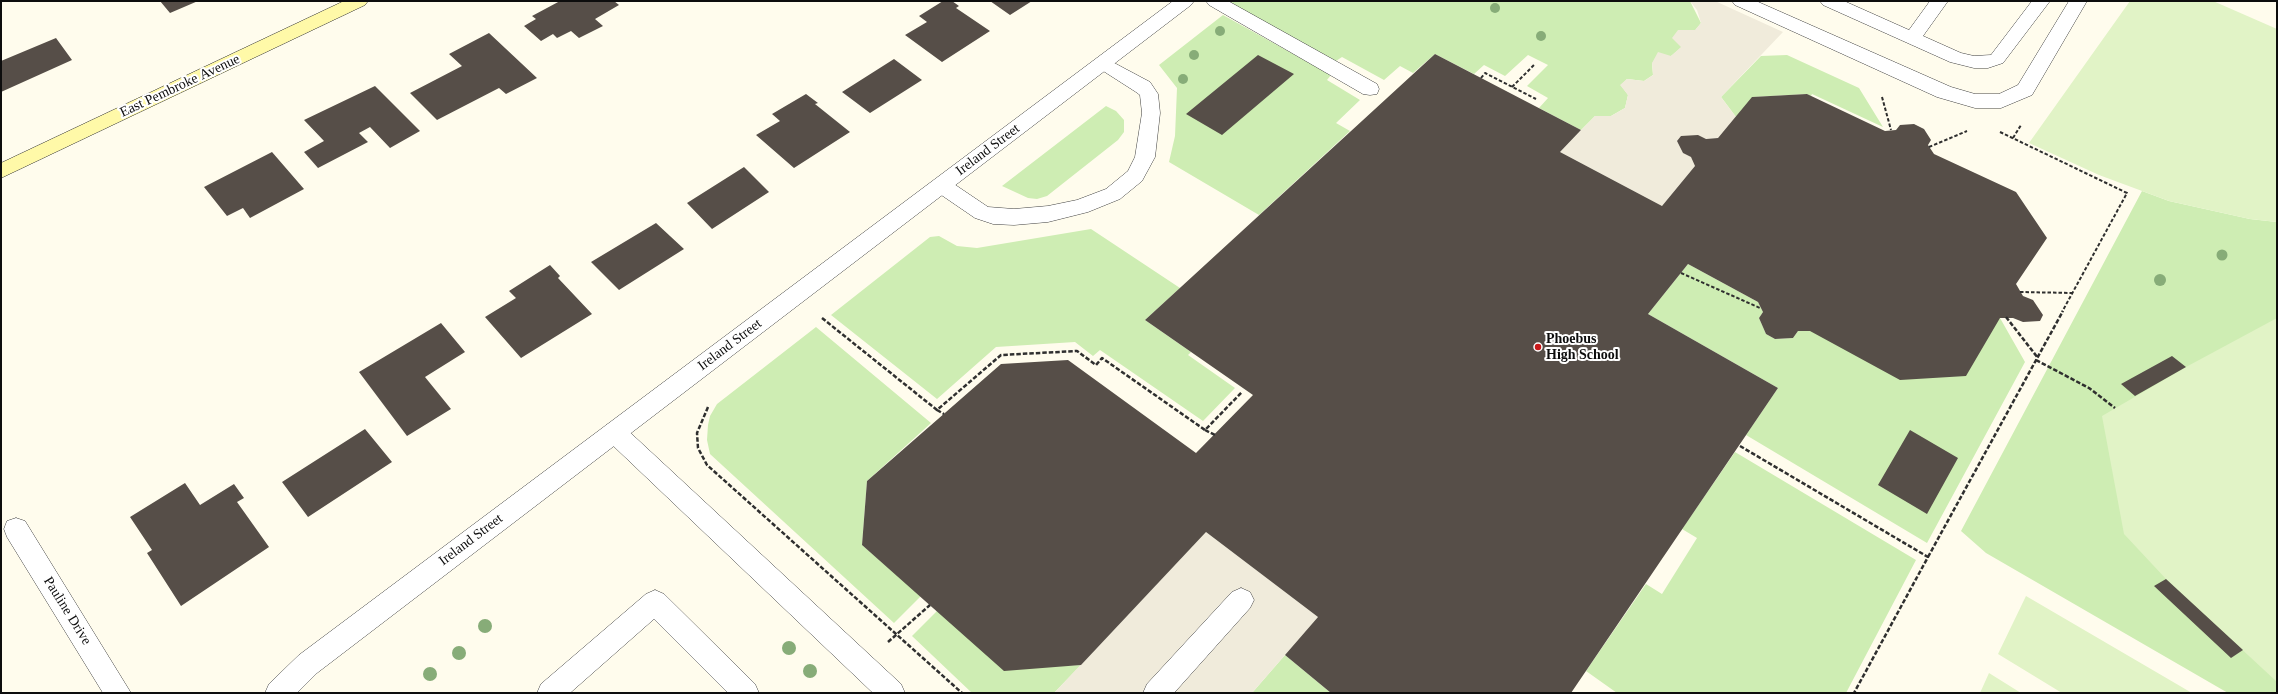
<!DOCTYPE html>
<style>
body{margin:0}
#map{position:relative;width:2278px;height:694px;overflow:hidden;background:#fffced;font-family:"Times New Roman",serif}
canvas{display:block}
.frame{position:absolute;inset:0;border:2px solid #0d0d0d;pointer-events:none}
</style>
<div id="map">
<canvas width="2278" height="694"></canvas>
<div class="frame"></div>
</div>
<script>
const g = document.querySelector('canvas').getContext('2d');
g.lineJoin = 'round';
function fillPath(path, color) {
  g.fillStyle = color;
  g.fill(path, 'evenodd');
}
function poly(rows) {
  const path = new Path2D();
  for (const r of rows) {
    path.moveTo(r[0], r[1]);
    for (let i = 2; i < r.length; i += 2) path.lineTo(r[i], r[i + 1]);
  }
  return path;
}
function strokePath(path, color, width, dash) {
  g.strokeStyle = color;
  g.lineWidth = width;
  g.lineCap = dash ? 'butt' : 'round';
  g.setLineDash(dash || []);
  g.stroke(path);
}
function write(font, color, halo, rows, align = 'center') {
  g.font = font + ' "Times New Roman",serif';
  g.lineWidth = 4;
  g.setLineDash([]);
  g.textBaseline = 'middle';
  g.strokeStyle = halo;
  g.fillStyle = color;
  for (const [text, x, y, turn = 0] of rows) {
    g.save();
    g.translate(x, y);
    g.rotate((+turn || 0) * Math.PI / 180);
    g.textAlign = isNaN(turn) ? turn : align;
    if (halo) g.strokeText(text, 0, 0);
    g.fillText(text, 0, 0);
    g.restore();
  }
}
fillPath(poly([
 [1233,1,1690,1,1701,23,1682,47,1671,56,1652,63,1653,75,1644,81,1627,79,1621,85,1628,95,1625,108,1611,116,1595,116,1581,130,1539,108,1548,98,1527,86,1548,65,1528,55,1505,76,1484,65,1474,74,1435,54,1413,73,1400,66,1384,80,1342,57,1336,61,1229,4],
 [1223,15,1331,75,1327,80,1360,100,1336,123,1350,131,1259,215,1169,162,1175,136,1177,88,1159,65],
 [1787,55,1859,88,1883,127,1812,94,1811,96,1807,94,1753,97,1736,117,1721,97,1761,56],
 [1106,106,1116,111,1124,120,1124,132,1118,140,1047,196,1037,199,1028,198,1002,186],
 [2142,191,2169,201,2250,219,2277,222,2277,693,2228,693,1986,553,1961,531],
 [1091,229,1180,288,1145,320,1191,352,1188,355,1235,388,1203,421,1100,350,1093,356,1075,342,996,347,937,399,831,315,930,237,939,236,957,246,977,248],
 [1688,264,1758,302,1763,312,1759,318,1766,334,1775,339,1793,338,1798,331,2000,318,2025,362,1927,543,1746,435,1778,388,1648,314],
 [816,327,931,423,867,481,862,545,921,596,894,623,710,454,707,440,708,425,710,416,717,404],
 [1735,452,1916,560,1846,693,1617,693,1586,671,1646,584,1662,594,1697,538,1682,529],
 [937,611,1058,666,1081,665,1054,693,972,693,912,636],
 [1285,655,1331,693,1252,693]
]), '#ceedb3');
fillPath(poly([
 [2130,1,2213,1,2277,29,2277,222,2250,219,2169,201,2099,175,2029,143],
 [2277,318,2277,682,2166,579,2124,534,2102,416,2186,367],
 [2026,596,2192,693,2062,693,1998,654],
 [1989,673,2021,693,1980,693]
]), '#e1f3c6');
fillPath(poly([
 [1690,1,1715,1,1783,32,1721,97,1736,117,1718,138,1677,141,1683,153,1691,157,1695,166,1662,206,1560,152,1595,116,1611,116,1625,108,1628,95,1620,85,1627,79,1644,81,1653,75,1652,63,1658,52,1671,56,1681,47,1672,38,1678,30,1695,30,1701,23,1697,10],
 [1206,532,1318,617,1252,693,1054,693]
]), '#f0ebdb');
fillPath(poly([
 [160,1,198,1,170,13],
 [560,1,614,1,619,5,595,19,603,26,579,38,571,31,557,38,553,34,541,41,524,26,536,19,532,16],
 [943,1,952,1,959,6,956,8,990,31,942,62,905,35,927,22,919,16],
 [990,1,1032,1,1010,15],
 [489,33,537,78,506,94,499,88,437,120,410,93,462,66,449,54],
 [56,38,72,60,1,92,1,61],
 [1435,54,1581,130,1560,152,1662,206,1695,166,1691,157,1683,153,1677,141,1681,136,1698,135,1706,139,1718,138,1752,97,1807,94,1885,131,1896,130,1900,125,1914,124,1924,129,1931,140,1928,145,1934,154,2016,192,2047,238,2016,284,2023,296,2033,300,2043,315,2040,321,2023,322,2013,318,2000,318,1966,376,1900,380,1810,331,1798,331,1793,338,1775,339,1766,334,1759,318,1763,312,1758,302,1688,264,1648,314,1778,388,1571,693,1331,693,1285,655,1318,617,1206,532,1081,665,1004,671,862,545,867,481,1001,364,1068,360,1196,453,1253,395,1145,320],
 [1258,55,1294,74,1222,135,1186,114],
 [894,59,922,80,870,113,842,92],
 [375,86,420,131,390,148,370,127,359,133,368,142,318,168,304,152,324,141,304,120],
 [806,94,818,103,815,104,850,132,794,168,756,135,780,121,772,114],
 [272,152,304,189,250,218,243,208,227,216,204,187],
 [744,167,769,192,712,229,687,203],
 [656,223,684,249,619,290,591,262],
 [550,265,560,276,558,278,592,314,521,358,485,317,516,298,509,291],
 [441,323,465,352,425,377,451,409,407,436,359,372],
 [2172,356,2186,367,2135,396,2121,384],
 [365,429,392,462,308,517,282,482],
 [1910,430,1958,458,1927,514,1878,485],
 [185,483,200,505,234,484,244,498,237,502,269,547,181,606,147,553,152,550,130,517],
 [2166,579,2243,650,2231,658,2154,586]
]), '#564e48');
const service = poly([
 [1206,1,1228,1,1377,84,1379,89,1377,94,1370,95,1363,94,1209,5,1206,1],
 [1732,1,1756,1,1951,87,1975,94,1999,94,2018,85,2069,1,2087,1,2032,95,2001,108,1975,108,1937,97,1735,5,1732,1],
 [1820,1,1844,1,1909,30,1930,1,1948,1,1923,36,1961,53,1974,56,1991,55,2032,1,2050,1,2003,63,1988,68,1974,68,1950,62,1823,5,1820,1],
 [1103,57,1150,82,1158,94,1160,113,1155,157,1142,181,1120,199,1088,212,1048,222,1014,225,993,224,975,218,934,190,931,185,934,180,941,178,948,180,988,207,1014,209,1048,206,1077,200,1106,189,1128,171,1135,157,1142,113,1140,95,1136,92,1097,67,1094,63,1097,59,1103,57],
 [614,422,622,425,901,684,905,693,873,693,606,439,602,432,606,425,614,422],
 [1241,588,1250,592,1254,600,1250,608,1174,693,1143,693,1147,684,1232,592,1241,588],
 [655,590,664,594,755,684,759,693,728,693,654,619,570,693,537,693,541,684,646,594,655,590]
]);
const minor = poly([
 [1173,1,1194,1,1191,5,317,673,297,693,265,693,269,684,299,655,1173,1],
 [16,518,25,521,131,693,103,693,7,537,4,529,7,521,16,518]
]);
const secondary = poly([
 [344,1,368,1,365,5,1,178,1,163,344,1]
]);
strokePath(service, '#404040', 1);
strokePath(minor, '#404040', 1);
strokePath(secondary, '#2f2f2f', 1);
strokePath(poly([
 [1481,78,1485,73,1536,99],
 [1512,87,1535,64],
 [1882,97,1891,130],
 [2000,132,2127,193,2062,312],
 [2013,138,2021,125],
 [1929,147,1967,131],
 [1681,273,1760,308],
 [2020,292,2073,293]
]), '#2f2f2f', 2, [3.5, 2]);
strokePath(poly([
 [2006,317,2038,358],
 [822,318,937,410,1001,355,1077,351,1096,365,1102,358,1205,430,1242,392],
 [2036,360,2089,388,2115,408],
 [708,407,697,433,698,448,707,465,962,693],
 [937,410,944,414],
 [1205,430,1215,435],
 [1740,446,1928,557,1854,693],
 [1928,557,2063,311],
 [888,642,930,605]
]), '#2f2f2f', 2.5, [4.5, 2]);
fillPath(service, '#fff');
fillPath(minor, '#fff');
fillPath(secondary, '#fff9a8');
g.fillStyle = '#87ac78';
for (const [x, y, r] of [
 [1495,8,5],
 [1220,31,5],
 [1541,36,5],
 [1194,55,5],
 [1183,79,5],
 [2222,255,5.5],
 [2160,280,6],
 [485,626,7],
 [789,648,7],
 [459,653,7],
 [810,671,7],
 [430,674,7]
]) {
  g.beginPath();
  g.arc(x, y, r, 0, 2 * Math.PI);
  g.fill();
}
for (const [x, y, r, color] of [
 [1538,347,4,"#c8191a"]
]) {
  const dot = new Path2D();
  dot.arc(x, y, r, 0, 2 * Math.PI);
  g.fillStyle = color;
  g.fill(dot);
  strokePath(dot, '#fff', 1.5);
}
write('14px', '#0d0d0d', '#fff', [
 ["East Pembroke Avenue",180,86,-25],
 ["Ireland Street",988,150,-37],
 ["Ireland Street",730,345,-37],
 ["Ireland Street",471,540,-37],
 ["Pauline Drive",67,611,58]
]);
write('bold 14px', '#0d0d0d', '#fff', [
 ["Phoebus",1546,339],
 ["High School",1546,355]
], 'left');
</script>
